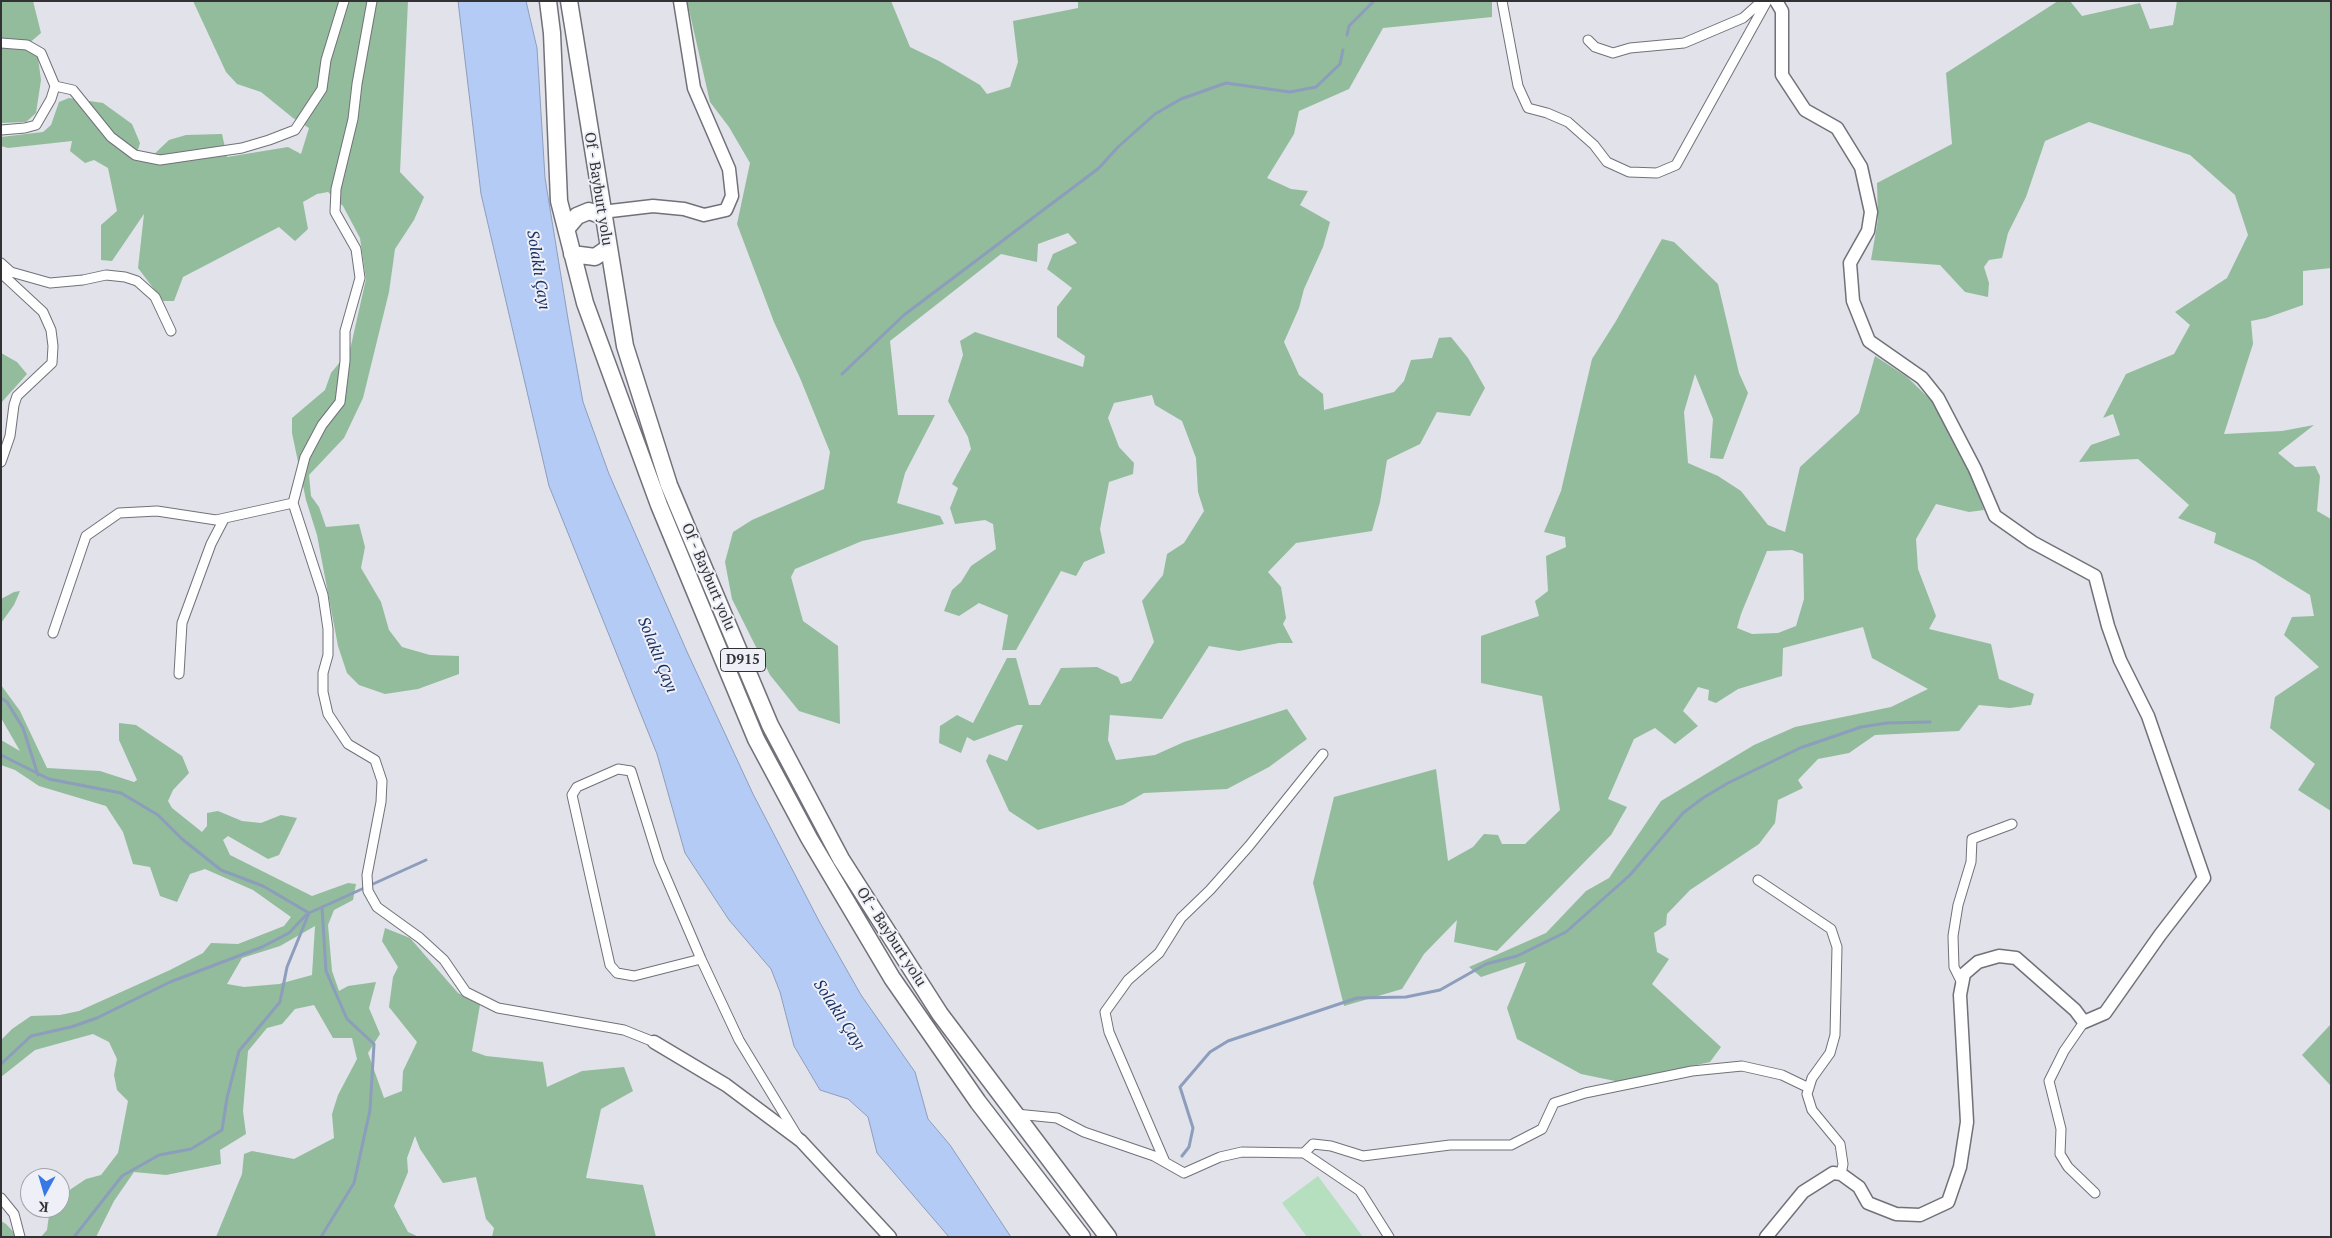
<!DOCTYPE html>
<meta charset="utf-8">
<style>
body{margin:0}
#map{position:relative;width:2332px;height:1238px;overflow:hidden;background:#e1e2ea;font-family:"PT Serif",serif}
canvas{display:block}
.frame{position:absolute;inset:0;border:2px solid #323235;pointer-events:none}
.north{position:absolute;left:20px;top:1168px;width:50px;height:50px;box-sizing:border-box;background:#eeeff7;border:1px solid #a3a3a9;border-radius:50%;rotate:186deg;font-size:14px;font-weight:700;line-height:20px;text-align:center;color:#323235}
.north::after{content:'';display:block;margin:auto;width:18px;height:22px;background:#3578e6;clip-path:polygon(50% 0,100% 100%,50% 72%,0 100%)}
</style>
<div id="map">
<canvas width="2332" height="1238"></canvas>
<div class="frame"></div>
<div class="north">K</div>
</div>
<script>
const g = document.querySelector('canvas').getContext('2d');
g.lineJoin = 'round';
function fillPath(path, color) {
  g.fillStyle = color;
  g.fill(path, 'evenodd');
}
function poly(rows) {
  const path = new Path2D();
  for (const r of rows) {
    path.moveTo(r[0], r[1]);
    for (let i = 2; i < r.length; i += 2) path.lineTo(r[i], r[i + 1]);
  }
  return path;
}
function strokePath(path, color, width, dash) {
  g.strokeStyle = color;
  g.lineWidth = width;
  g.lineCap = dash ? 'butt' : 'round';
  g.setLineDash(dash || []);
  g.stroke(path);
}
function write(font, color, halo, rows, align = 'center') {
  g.font = font + ' "PT Serif",serif';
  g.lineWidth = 4;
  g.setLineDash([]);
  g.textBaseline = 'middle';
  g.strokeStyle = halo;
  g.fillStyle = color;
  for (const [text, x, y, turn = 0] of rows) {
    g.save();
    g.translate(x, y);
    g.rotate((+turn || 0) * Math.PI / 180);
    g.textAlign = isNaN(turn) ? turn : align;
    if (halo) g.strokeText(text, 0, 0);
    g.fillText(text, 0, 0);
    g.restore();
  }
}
fillPath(poly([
 [1318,1176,1363,1237,1307,1237,1282,1203]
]), '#b5dfbe');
fillPath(poly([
 [1,1,33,1,41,33,27,45,38,58,41,80,36,113,26,122,1,123],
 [193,1,408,1,400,172,424,197,414,220,395,249,389,292,363,398,344,438,309,475,311,496,319,507,326,527,359,524,365,547,361,568,381,602,389,630,402,647,430,655,459,656,459,674,418,689,385,694,359,685,347,673,338,646,317,535,306,500,292,433,292,418,325,390,331,373,350,350,366,279,360,238,343,206,328,192,317,194,303,202,308,229,295,241,279,227,183,277,174,301,163,301,138,268,144,214,112,261,101,260,101,225,117,211,108,168,94,160,85,163,70,151,72,141,8,148,1,146,1,137,43,132,51,125,59,102,69,98,103,103,132,124,140,143,135,160,146,162,169,140,186,135,222,134,227,157,288,147,301,154,309,128,293,118,261,92,237,84,226,72],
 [687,1,891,1,910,47,939,61,980,85,987,94,1010,87,1018,62,1013,21,1078,8,1078,1,1492,1,1492,17,1383,28,1349,89,1299,111,1294,134,1267,178,1291,189,1308,191,1300,205,1330,222,1323,247,1304,289,1299,308,1284,342,1299,375,1323,394,1324,410,1394,392,1404,381,1411,360,1432,358,1439,338,1451,337,1468,358,1485,388,1470,416,1437,412,1420,444,1387,460,1380,502,1372,531,1296,543,1268,572,1281,587,1286,618,1283,624,1293,643,1279,643,1239,651,1209,646,1162,719,1110,715,1108,740,1116,760,1155,755,1184,742,1287,709,1307,739,1269,767,1227,789,1144,793,1123,805,1038,830,1009,811,986,761,989,754,1007,761,1023,725,1017,725,974,741,967,737,961,753,939,743,940,726,957,715,973,723,1007,658,1016,658,1029,705,1040,705,1061,668,1097,667,1118,677,1121,684,1131,681,1154,642,1142,601,1163,575,1167,554,1184,543,1204,511,1198,492,1196,458,1182,421,1155,405,1152,395,1114,403,1108,418,1119,447,1134,463,1133,474,1109,482,1100,529,1105,553,1084,562,1076,576,1061,571,1016,650,1002,650,1008,615,979,603,959,616,944,611,952,590,961,582,971,566,996,549,993,524,985,520,955,524,950,508,958,488,952,484,971,449,968,437,948,401,963,355,960,341,975,332,1083,367,1085,356,1057,337,1057,307,1072,288,1047,269,1053,254,1077,243,1068,233,1038,244,1037,262,1001,254,890,341,898,415,935,415,905,473,897,503,940,516,944,524,862,541,795,569,791,577,803,621,838,646,840,724,799,711,770,675,732,599,725,562,733,532,752,520,824,489,830,452,800,378,774,322,737,224,750,163,729,127,710,102],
 [2058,1,2070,1,2082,16,2140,3,2150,29,2173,25,2177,1,2331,1,2331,268,2303,271,2303,305,2266,318,2251,321,2253,344,2224,434,2282,431,2314,425,2278,453,2295,467,2315,466,2320,476,2317,511,2331,519,2331,811,2298,790,2315,764,2270,728,2275,697,2319,667,2284,635,2292,617,2314,616,2310,595,2255,561,2214,543,2216,533,2178,518,2189,505,2138,459,2079,462,2091,445,2120,435,2113,414,2103,418,2126,374,2174,354,2190,325,2175,312,2227,278,2248,235,2235,195,2190,155,2089,122,2045,141,2026,197,2008,233,2002,258,1989,260,1984,267,1989,283,1988,297,1965,292,1940,265,1871,260,1878,219,1877,183,1952,144,1946,73],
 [1662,239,1674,242,1718,284,1739,373,1748,393,1723,459,1710,458,1713,419,1695,374,1684,412,1688,463,1718,476,1741,491,1768,525,1785,532,1800,467,1859,413,1875,356,1907,377,1937,406,1968,467,1984,510,1969,512,1936,504,1916,539,1918,569,1936,616,1929,629,1991,644,1999,679,2034,694,2031,705,2010,708,1979,705,1959,731,1875,735,1849,753,1818,759,1798,780,1803,788,1778,800,1775,823,1759,844,1690,890,1667,914,1666,925,1654,933,1657,952,1669,959,1652,984,1721,1047,1710,1062,1620,1082,1581,1074,1517,1039,1507,1008,1526,962,1481,977,1469,967,1546,933,1586,891,1609,878,1661,801,1754,745,1795,727,1891,707,1928,689,1872,658,1863,627,1783,648,1782,676,1738,689,1716,703,1708,700,1709,690,1698,687,1683,711,1698,726,1675,744,1655,728,1634,739,1608,799,1627,807,1611,835,1497,951,1454,942,1457,920,1424,954,1402,989,1344,1006,1313,883,1334,797,1436,769,1448,861,1473,847,1484,834,1498,835,1502,844,1525,844,1560,810,1542,696,1481,683,1481,636,1539,616,1535,601,1548,591,1546,556,1566,547,1565,537,1544,532,1561,491,1592,359,1616,321],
 [1792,550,1803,554,1804,599,1796,626,1778,633,1752,634,1737,628,1741,614,1767,551],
 [1,353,17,362,27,374,1,403],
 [20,591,14,605,1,623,1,599,14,592],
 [1,685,20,711,47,768,100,771,134,782,137,780,119,740,119,723,136,725,182,756,189,773,173,790,168,801,172,808,202,832,207,826,207,813,218,811,242,821,261,823,281,815,297,818,279,855,268,859,228,836,223,840,230,855,312,896,348,883,356,884,353,900,334,910,328,925,332,971,339,991,348,986,376,982,369,1008,380,1034,368,1053,384,1098,402,1091,403,1071,417,1042,389,1007,393,977,398,967,382,941,385,928,410,938,458,993,480,1005,472,1051,486,1056,543,1062,547,1087,582,1071,624,1067,633,1091,601,1109,586,1178,643,1185,656,1237,492,1237,494,1228,486,1219,476,1177,443,1183,420,1149,415,1136,407,1158,408,1172,394,1206,408,1232,419,1237,216,1237,242,1174,244,1154,252,1151,294,1159,334,1138,332,1114,338,1095,357,1059,352,1038,333,1038,314,1005,295,1009,282,1024,267,1028,248,1051,243,1111,246,1134,220,1150,221,1164,166,1175,134,1172,114,1201,96,1237,41,1237,47,1230,49,1215,56,1208,60,1208,60,1204,71,1189,86,1179,101,1175,118,1153,128,1101,117,1090,114,1075,117,1059,109,1042,93,1034,35,1050,1,1077,1,1040,12,1029,31,1016,60,1015,79,1011,170,970,203,953,211,943,238,944,284,926,291,917,253,890,205,869,190,874,177,902,160,896,150,867,133,864,123,832,106,806,39,786,15,770,1,765,1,740,20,751,1,718],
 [315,926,312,975,279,984,244,987,227,984,242,958,280,946],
 [2331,1024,2331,1086,2302,1055],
 [1,1221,6,1224,18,1237,1,1237]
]), '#92bc9c');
const water = poly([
 [458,1,526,1,537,48,545,178,568,319,583,402,609,474,688,654,753,794,819,921,861,995,915,1072,928,1119,950,1145,1011,1237,949,1237,877,1153,868,1117,848,1099,820,1090,794,1046,780,992,771,969,729,920,685,853,657,754,549,486,481,194,458,1]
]);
fillPath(water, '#b4cbf6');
strokePath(water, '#8d9dbc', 1);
strokePath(poly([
 [1347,35,1349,26,1374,1],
 [842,374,904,315,1099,168,1118,147,1155,114,1181,99,1226,83,1290,92,1316,87,1340,64,1343,50],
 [1,698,7,702,23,728,38,775],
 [1,755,49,779,121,793,158,815,182,839,221,870,263,886,309,913,426,860],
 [1,1064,31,1036,71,1027,97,1018,170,982,262,947,289,933,306,915],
 [1182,1156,1189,1147,1193,1128,1180,1087,1210,1052,1228,1041,1357,998,1406,997,1440,990,1486,964,1517,956,1566,932,1630,875,1683,813,1703,798,1728,783,1800,748,1861,727,1887,723,1930,722],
 [74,1237,122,1176,159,1155,191,1149,222,1130,227,1098,239,1051,280,1002,287,967,309,913],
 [321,1237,354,1183,370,1110,374,1044,347,1019,326,971,322,907]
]), '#8d9dbc', 3);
const street = poly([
 [372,1,357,84,353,119,336,189,335,212,356,249,360,278,345,331,345,361,340,402,322,425,305,457,293,503,323,595,328,629,328,655,323,673,323,692,328,714,348,744,375,760,382,781,381,802,367,875,368,891,377,907,420,938,444,960,466,992,498,1008,624,1030,654,1042],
 [1502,1,1518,86,1528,108,1547,113,1568,122,1594,145,1607,162,1629,172,1657,173,1676,165,1767,1],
 [1588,40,1595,47,1613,53,1630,48,1684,43,1743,18,1762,1],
 [1,43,27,45,41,53,55,86],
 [1,130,25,128,36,125,51,99,55,86,73,90,111,137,135,155,160,160,242,148,269,140,295,130,322,89,326,60,344,1],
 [1,263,11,272,50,283,83,280,106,275,125,277,137,281,155,297,171,331],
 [1,273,43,312,51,330,53,346,52,363,17,396,14,405,10,436,1,462],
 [53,633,86,536,119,513,157,511,216,520,293,503],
 [179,674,182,623,211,544,224,519],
 [1758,880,1831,929,1837,947,1835,1035,1830,1053,1812,1078,1807,1094,1812,1110,1840,1144,1843,1164,1841,1174],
 [701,959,634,976,617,973,610,965,572,795,577,787,618,769,631,771,659,861,701,959,739,1040,798,1137],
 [1962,983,1954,967,1953,936,1958,905,1971,862,1972,839,2012,824],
 [2084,1022,2064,1051,2049,1081,2061,1129,2060,1154,2068,1167,2095,1193],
 [1016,1114,1057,1118,1084,1132,1154,1156,1184,1173,1220,1157,1242,1152,1304,1153,1313,1144,1331,1146,1363,1156,1450,1145,1511,1145,1542,1129,1554,1103,1585,1093,1692,1071,1742,1066,1782,1075,1809,1088],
 [1304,1153,1360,1191,1389,1237],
 [1165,1162,1109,1032,1105,1012,1128,980,1159,953,1181,918,1210,890,1249,846,1323,754],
 [1,1198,14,1214,20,1237]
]);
const secondary = poly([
 [602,212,653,206,684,209,704,215,726,210,732,196,729,169,694,88,680,1],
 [654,1042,726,1085,801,1141,890,1237],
 [1766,1237,1803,1192,1833,1173,1841,1174,1859,1187,1868,1203,1896,1214,1920,1215,1948,1202,1960,1167,1967,1122,1960,995,1964,974,1978,962,1999,956,2016,958,2075,1010,2084,1022,2105,1013,2160,935,2204,878,2148,716,2120,660,2108,626,2095,576,2032,542,1995,516,1975,469,1938,398,1922,378,1869,341,1853,301,1850,263,1868,231,1871,212,1861,167,1837,128,1805,110,1782,75,1782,11,1776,1]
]);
const highway = poly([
 [548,1,552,33,559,201,585,303,659,505,756,739,809,838,892,978,978,1102,1082,1237],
 [569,1,625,346,669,485,770,725,841,859,940,1014,1108,1237],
 [566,229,577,216,589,211,603,216],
 [572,254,595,257,608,248]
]);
strokePath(street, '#717179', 11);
strokePath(secondary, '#717179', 15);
strokePath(highway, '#717179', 19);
strokePath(street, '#fff', 9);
strokePath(secondary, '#fff', 12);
strokePath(highway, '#fff', 16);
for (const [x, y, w] of [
 [743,660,45]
]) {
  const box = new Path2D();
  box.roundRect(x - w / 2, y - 11.5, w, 23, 4);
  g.fillStyle = '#eeeff7';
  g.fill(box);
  strokePath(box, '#323235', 1);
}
write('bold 14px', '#323235', null, [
 ["D915",743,660]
]);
write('15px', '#323235', '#eeeff7', [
 ["Of - Bayburt yolu",598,189,81],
 ["Of - Bayburt yolu",708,577,67],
 ["Of - Bayburt yolu",891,937,57]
]);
write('italic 16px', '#162f62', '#eeeff7', [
 ["Solaklı Çayı",538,270,81],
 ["Solaklı Çayı",657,655,68],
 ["Solaklı Çayı",839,1015,57]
]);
</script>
